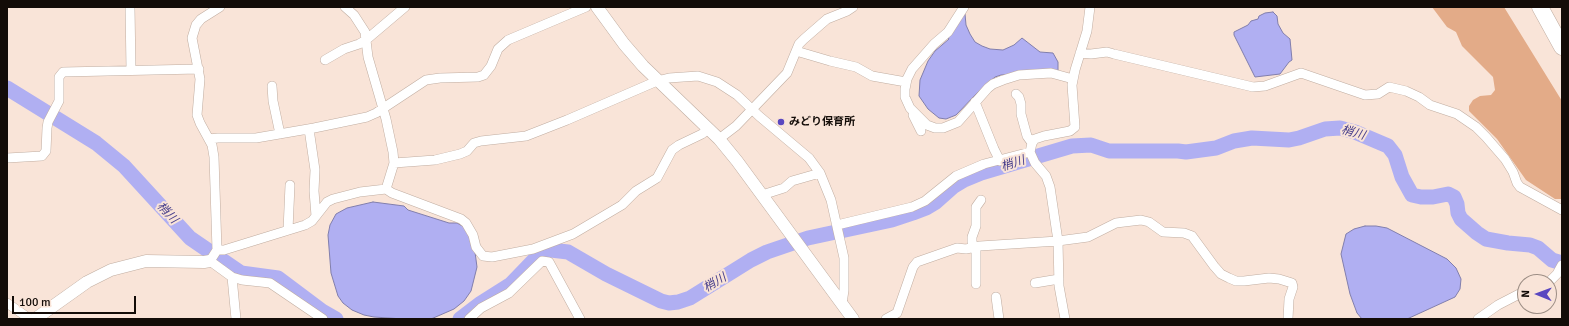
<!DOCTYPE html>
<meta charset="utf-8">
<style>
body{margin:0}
#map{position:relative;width:1569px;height:326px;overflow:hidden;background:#f9e4d8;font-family:Signika,sans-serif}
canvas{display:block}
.frame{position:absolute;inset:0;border:8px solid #130c08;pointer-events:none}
.north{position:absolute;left:1517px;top:274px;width:40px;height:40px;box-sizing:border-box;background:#f9e4d8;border:1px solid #9d8e85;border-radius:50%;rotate:271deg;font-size:11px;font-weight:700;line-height:16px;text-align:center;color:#130c08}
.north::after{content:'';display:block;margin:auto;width:14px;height:18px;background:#5a47c0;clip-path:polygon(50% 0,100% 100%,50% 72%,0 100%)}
.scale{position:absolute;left:12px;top:296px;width:124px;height:18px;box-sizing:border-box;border:2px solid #130c08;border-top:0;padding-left:5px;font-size:12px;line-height:14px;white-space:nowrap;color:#130c08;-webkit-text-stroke:3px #f9e4d8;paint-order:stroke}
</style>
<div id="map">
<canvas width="1569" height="326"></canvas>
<div class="frame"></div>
<div class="north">N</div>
<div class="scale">100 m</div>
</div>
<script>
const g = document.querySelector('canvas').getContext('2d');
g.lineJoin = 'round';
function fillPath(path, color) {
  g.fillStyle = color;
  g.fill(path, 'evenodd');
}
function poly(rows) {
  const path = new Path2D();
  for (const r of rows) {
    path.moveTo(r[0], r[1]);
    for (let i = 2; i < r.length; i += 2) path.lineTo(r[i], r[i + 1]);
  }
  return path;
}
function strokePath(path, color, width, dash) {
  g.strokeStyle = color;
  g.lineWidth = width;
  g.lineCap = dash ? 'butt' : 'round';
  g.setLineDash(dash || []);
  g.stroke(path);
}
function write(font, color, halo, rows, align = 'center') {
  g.font = font + ' Signika,"Noto Sans JP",sans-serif';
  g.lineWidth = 4;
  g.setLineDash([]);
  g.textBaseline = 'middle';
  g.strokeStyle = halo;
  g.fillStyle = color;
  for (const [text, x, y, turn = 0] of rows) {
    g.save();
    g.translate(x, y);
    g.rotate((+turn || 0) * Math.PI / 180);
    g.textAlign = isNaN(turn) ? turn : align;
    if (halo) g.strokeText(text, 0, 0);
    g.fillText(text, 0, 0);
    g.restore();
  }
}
fillPath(poly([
 [1432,7,1504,7,1562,101,1562,199,1555,199,1526,180,1497,139,1469,111,1469,106,1473,100,1480,96,1491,95,1495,90,1493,77,1462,46,1456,32,1447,27]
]), '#e3ab88');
const water = poly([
 [1273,12,1277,16,1278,24,1283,33,1290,39,1292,60,1289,62,1280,74,1255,77,1234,35,1234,32,1248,25,1251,21,1258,19,1259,16,1265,13,1273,12],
 [964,13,965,14,966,25,970,34,975,42,982,46,990,49,1003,50,1014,45,1022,38,1040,52,1053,53,1058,62,1058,71,1001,75,995,77,979,91,956,115,946,119,939,118,928,109,919,96,920,80,928,61,935,51,949,39,947,36,964,13],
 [373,202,404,206,408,210,449,223,457,223,466,228,475,252,477,267,471,291,464,301,454,309,431,319,403,319,374,317,364,315,352,310,343,303,338,296,331,273,328,235,330,225,336,214,347,208,373,202],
 [1365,226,1376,226,1387,228,1447,259,1456,268,1461,279,1460,289,1455,297,1407,319,1362,319,1357,313,1350,294,1341,254,1346,234,1354,229,1365,226]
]);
fillPath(water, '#b0aff2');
strokePath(water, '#817eac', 1);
strokePath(poly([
 [7,88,96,143,124,166,190,238,241,273,278,278,322,311,336,319],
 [460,319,481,303,511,284,537,257,545,252,551,250,568,252,606,274,661,301,669,303,678,302,690,298,751,260,767,252,808,238,892,220,913,213,926,208,936,202,954,186,964,180,981,173,1072,146,1091,145,1109,151,1178,151,1186,152,1216,148,1234,141,1252,138,1289,140,1299,138,1325,129,1340,128,1355,132,1388,146,1395,155,1402,177,1412,195,1421,197,1433,197,1448,194,1454,197,1457,204,1458,213,1461,219,1477,233,1486,239,1508,243,1530,245,1538,248,1552,260,1562,263]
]), '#b0aff2', 15);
const street = poly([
 [130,7,131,70],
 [220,7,201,19,196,25,192,38,200,79,197,115,200,123,212,145,214,157,217,250,210,261,232,277,242,280,270,283,323,319],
 [345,7,354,15,365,32,368,57,386,119,393,152,394,163],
 [964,7,948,32,934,44,912,69,907,79,905,89,905,97,910,108,927,125,935,128,943,128,958,122,988,88,993,84,1003,80,1019,75,1051,73,1073,79],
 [796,51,830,61,856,67,872,76,906,82],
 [1080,53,1091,54,1107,52,1114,54,1253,87,1265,86,1301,73,1365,95,1378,94,1389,87,1406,91,1419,97,1430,105,1457,114,1476,127,1486,137,1505,159,1513,172,1517,183,1520,187,1562,210],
 [325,60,344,49,359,44,366,40,405,7],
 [272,86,273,101,280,134],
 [1016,94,1019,97,1021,104,1021,114,1027,136,1032,143],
 [975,102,994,149,1000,161],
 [913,115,921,131],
 [309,129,315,170,314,191,316,216],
 [209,139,218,138,256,138,314,128,367,117,376,113,426,80,440,78,478,77,484,75,491,66,498,49,508,40,586,7],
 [719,139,736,126,787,73,799,44,804,39,827,19,847,11,853,7],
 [7,158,42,156,46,151,47,128,48,122,59,101,59,77,63,72,199,69],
 [386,189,392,193,461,219,466,223,473,235,476,247,483,256,492,257,533,249,573,234,622,205,636,191,657,178,672,150,679,145,702,134,708,129],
 [762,195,784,188,792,181,820,173],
 [837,225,912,207,925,201,956,176,984,164,1030,152],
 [288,230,290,185],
 [217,250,224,250,305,225,312,221,327,202,333,199,360,192,386,189,394,163,435,160,460,154,467,151,474,143,481,141,526,136,567,120,657,81,669,78,698,76,717,82,737,95,759,116,809,158,820,173,831,200,844,258,844,290,842,304],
 [232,277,236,319],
 [1549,282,1557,274,1562,265],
 [1035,283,1059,279],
 [976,284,976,252,972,242,972,237,976,226,976,207,981,200],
 [996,297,999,319],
 [7,303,30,319],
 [469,319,481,308,509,293,542,261,549,262,580,319],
 [886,319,897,313,913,267,917,262,957,248,966,249,980,246,1058,241,1088,237,1116,223,1141,220,1149,222,1163,232,1184,233,1192,236,1214,266,1221,274,1229,278,1236,281,1244,281,1269,278,1279,279,1292,283,1293,287,1289,299,1288,319],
 [1065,319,1059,286,1058,241,1050,187,1046,176,1035,163,1030,152,1032,143,1035,139,1044,136,1070,131,1075,127,1072,85,1075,70,1087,31,1090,7],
 [1478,319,1498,305,1525,291]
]);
const secondary = poly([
 [597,7,624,44,643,66,719,139,737,161,853,319],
 [35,319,87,282,111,270,146,261,204,262,210,261]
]);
const highway = poly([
 [1540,7,1562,47]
]);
strokePath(street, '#c0ada1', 10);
strokePath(secondary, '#c0ada1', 13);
strokePath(highway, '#c0ada1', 17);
strokePath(street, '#fff', 9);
strokePath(secondary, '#fff', 12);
strokePath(highway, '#fff', 16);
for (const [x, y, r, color] of [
 [781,122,4,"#5a47c0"]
]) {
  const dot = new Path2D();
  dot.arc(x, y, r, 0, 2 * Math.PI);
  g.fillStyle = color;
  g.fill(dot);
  strokePath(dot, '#f9e4d8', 1.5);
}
write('bold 11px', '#130c08', '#f9e4d8', [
 ["みどり保育所",789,122]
], 'left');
write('italic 12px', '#463d8b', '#f9e4d8', [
 ["梢川",1353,133,16],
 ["梢川",1013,164,-18],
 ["梢川",167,213,47],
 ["梢川",715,283,-31]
]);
</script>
